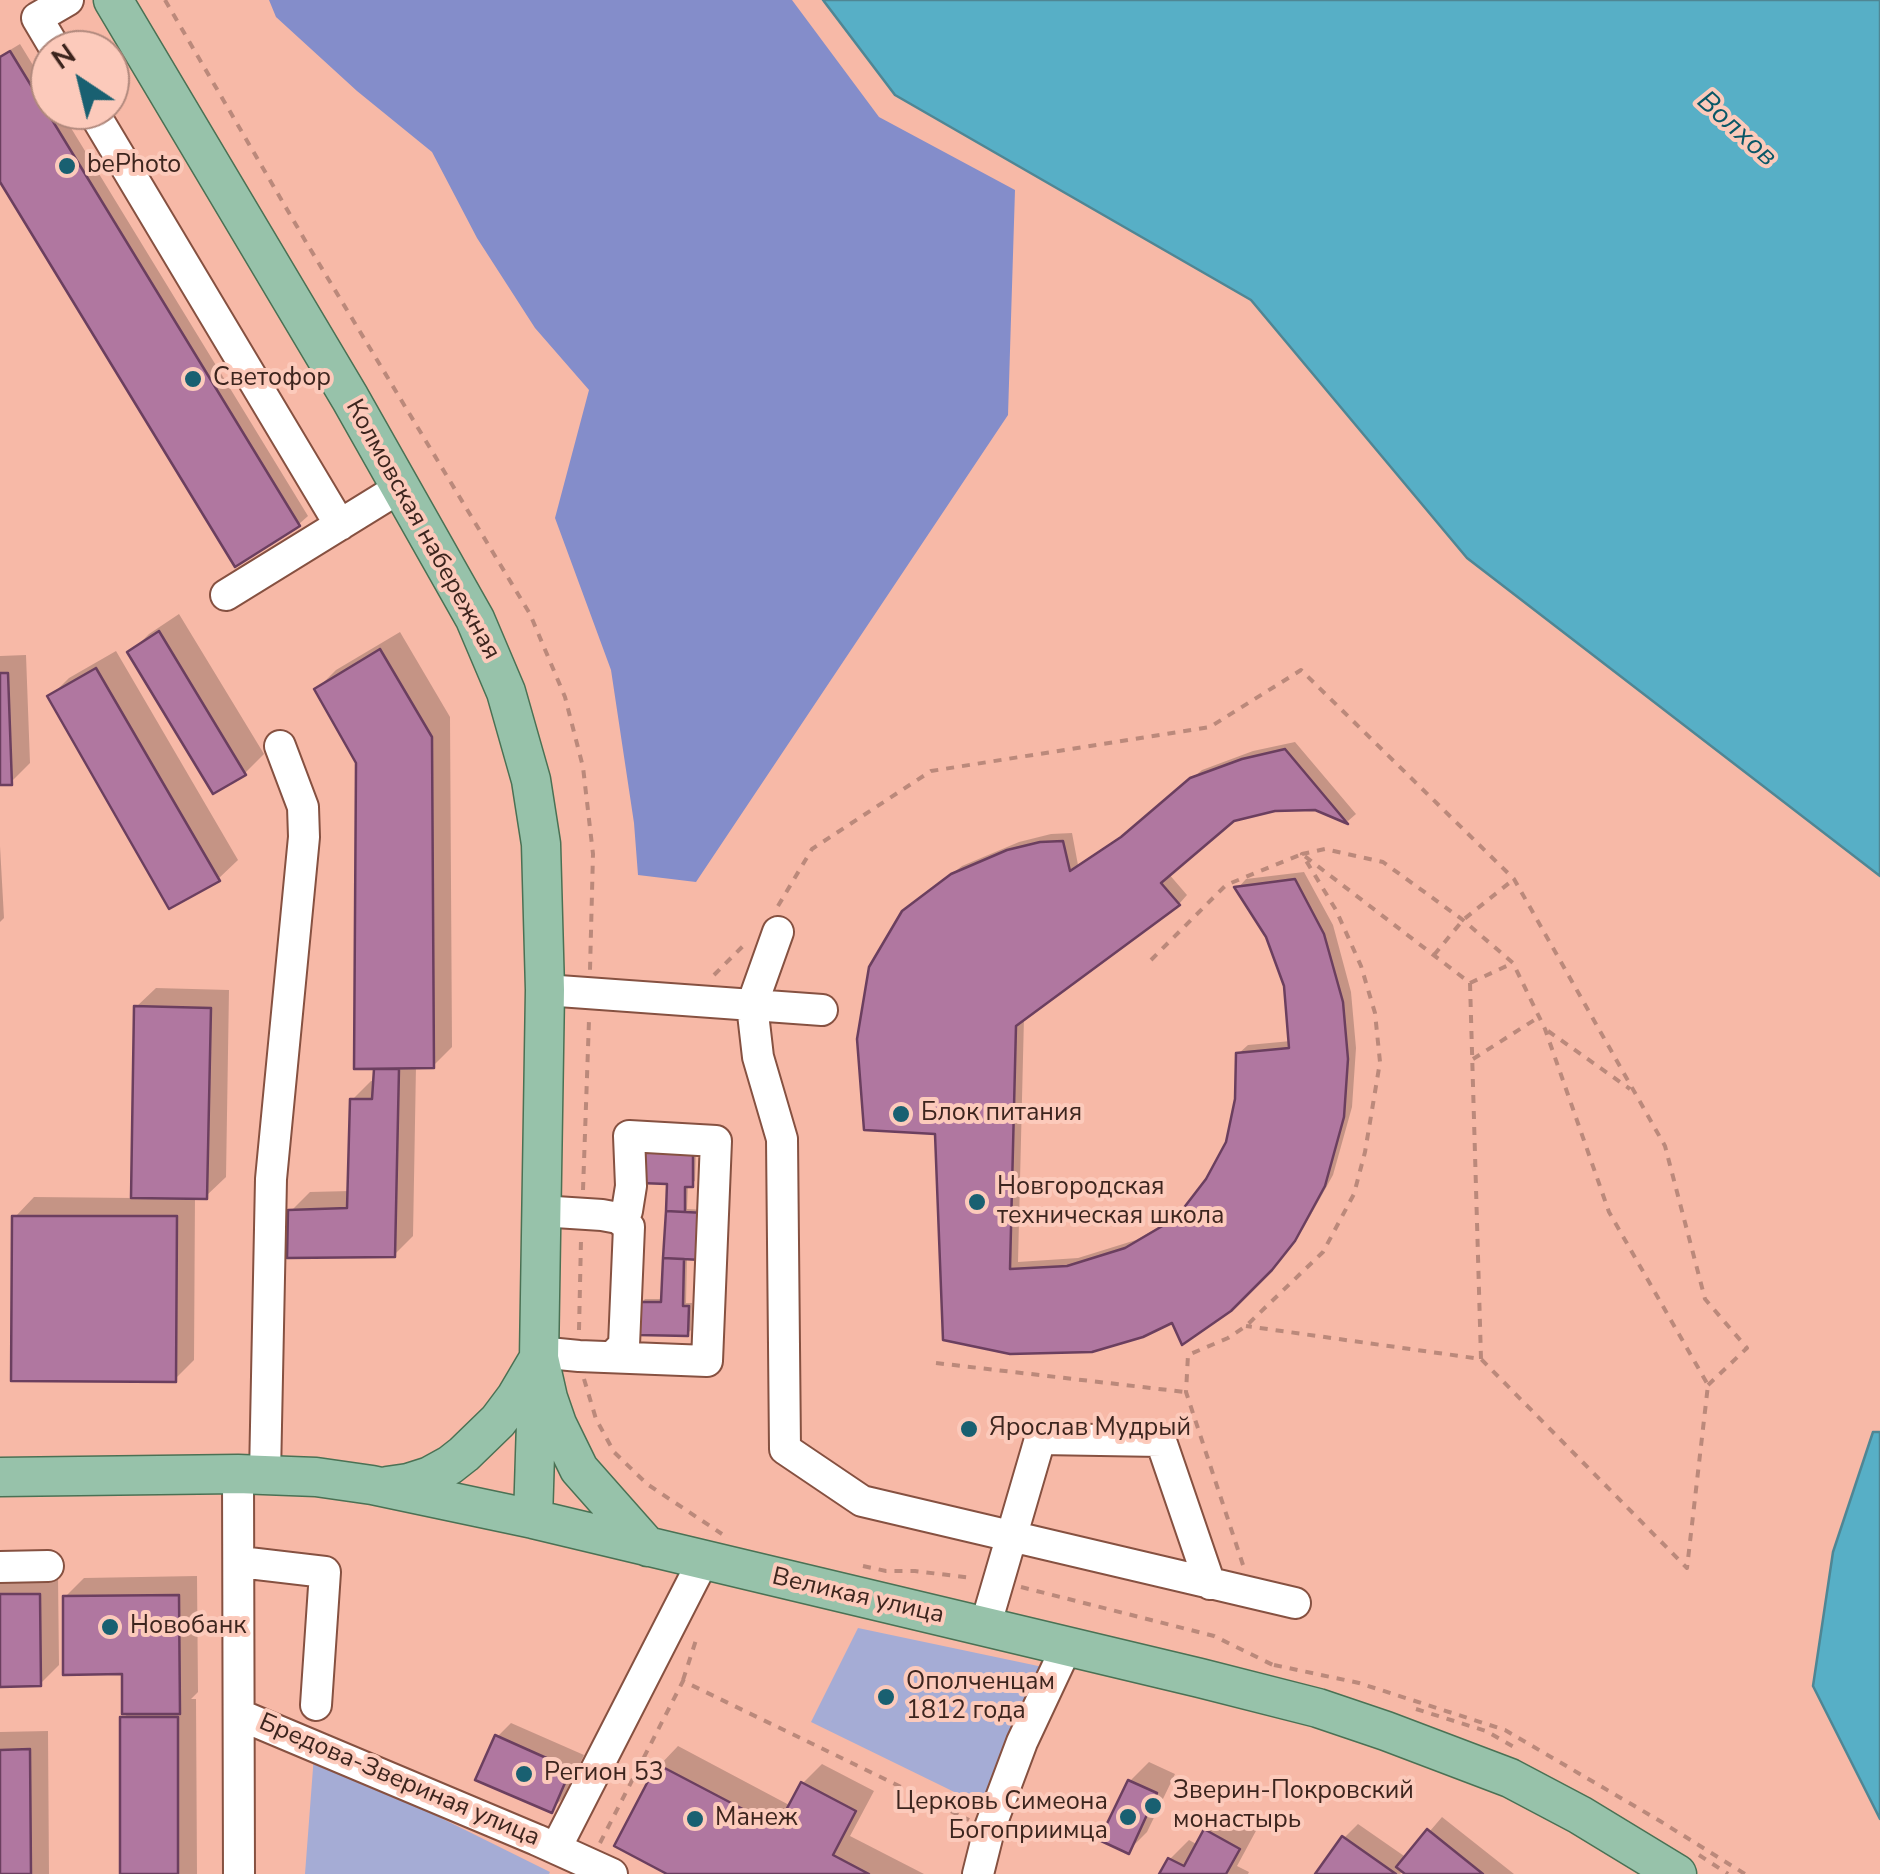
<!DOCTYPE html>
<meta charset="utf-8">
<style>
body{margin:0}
#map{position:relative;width:1880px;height:1874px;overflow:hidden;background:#f7b9a7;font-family:"Nunito Sans",sans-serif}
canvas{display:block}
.north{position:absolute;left:30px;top:30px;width:100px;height:100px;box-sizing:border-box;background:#fccabb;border:2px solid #b0887c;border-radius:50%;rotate:325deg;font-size:28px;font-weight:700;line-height:40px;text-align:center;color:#3d251e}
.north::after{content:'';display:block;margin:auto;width:35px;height:45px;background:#196071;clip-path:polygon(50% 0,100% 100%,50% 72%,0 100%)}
</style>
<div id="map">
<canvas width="1880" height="1874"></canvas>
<div class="north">N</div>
</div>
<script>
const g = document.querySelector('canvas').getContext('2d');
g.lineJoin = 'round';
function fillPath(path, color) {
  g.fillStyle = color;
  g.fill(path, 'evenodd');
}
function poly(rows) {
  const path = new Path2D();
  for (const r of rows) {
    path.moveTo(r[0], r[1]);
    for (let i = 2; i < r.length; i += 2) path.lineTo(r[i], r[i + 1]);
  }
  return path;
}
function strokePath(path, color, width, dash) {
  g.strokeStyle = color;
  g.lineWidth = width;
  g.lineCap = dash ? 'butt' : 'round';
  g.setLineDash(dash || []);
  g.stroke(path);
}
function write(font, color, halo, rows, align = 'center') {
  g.font = font + ' "Nunito Sans",sans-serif';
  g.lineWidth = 8;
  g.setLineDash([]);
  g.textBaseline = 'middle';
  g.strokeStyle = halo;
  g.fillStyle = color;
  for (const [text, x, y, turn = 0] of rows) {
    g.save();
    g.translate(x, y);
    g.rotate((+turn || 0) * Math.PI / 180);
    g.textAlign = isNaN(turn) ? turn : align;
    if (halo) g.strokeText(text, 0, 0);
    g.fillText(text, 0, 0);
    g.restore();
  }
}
fillPath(poly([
 [858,1628,1043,1667,983,1806,811,1722],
 [314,1755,550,1872,549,1874,305,1874]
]), '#a5acd5');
fillPath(poly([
 [269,0,792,0,879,117,1015,190,1008,415,696,882,638,875,634,823,611,670,555,518,589,390,535,328,477,238,432,152,357,91,276,17]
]), '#848dca');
const water = poly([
 [823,0,1880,0,1880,876,1467,558,1251,300,895,95,823,0],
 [1873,1432,1880,1432,1880,1819,1813,1686,1833,1552,1873,1432]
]);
fillPath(water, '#57afc6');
strokePath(water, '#4f8694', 2.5);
fillPath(poly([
 [20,44,50,93,50,110,60,110,308,516,299,524,0,177,0,56],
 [179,614,264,754,245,773,214,791,130,653,149,634],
 [400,632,450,717,452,1047,433,1066,416,1066,413,1236,394,1255,291,1211,310,1192,350,1191,352,1100,371,1081,376,1081,359,762,317,689,336,670],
 [116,651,238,860,218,879,50,697,69,678],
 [26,655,30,763,11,782,0,783,0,656],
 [1295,742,1356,814,1348,821,1316,807,1275,808,1233,819,1168,873,1187,895,1179,904,1024,1017,1018,1262,1078,1258,1136,1240,1184,1212,1208,1181,1228,1143,1237,1100,1238,1054,1248,1045,1291,1041,1286,985,1268,936,1238,888,1246,879,1304,872,1333,925,1351,992,1356,1048,1352,1107,1333,1175,1303,1229,1280,1258,1173,1319,1011,1352,938,1132,914,903,962,866,1019,842,1051,834,1072,833,1078,865,1133,828,1202,770,1253,751],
 [0,846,4,918,0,922],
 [156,988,229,990,226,1177,206,1196,195,1196,194,1360,175,1379,15,1217,34,1197,134,1198,136,1007],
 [647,1149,696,1150,695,1181,688,1185,687,1209,707,1210,687,1257,686,1303,692,1303,691,1330,687,1334,641,1303,645,1299,664,1299,670,1181,643,1153],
 [0,1576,58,1576,59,1665,40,1684,0,1684],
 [197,1576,198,1692,191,1699,196,1699,197,1874,123,1874,123,1718,130,1712,124,1672,65,1597,84,1578],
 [511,1723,584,1755,565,1796,551,1810,497,1737],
 [48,1731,49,1874,0,1874,0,1732],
 [678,1746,791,1806,803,1783,822,1764,874,1791,850,1836,924,1874,673,1874,659,1766],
 [1149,1762,1175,1774,1147,1832,1128,1851,1130,1781],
 [1225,1811,1257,1829,1237,1866,1249,1872,1248,1874,1162,1874,1170,1859,1189,1840,1198,1845,1206,1830],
 [1442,1817,1514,1874,1409,1874,1404,1870,1400,1874,1318,1874,1344,1838,1358,1824,1407,1858]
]), '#0003');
const building = poly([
 [10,51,300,526,235,567,0,182,0,57,10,51],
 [159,631,246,775,213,794,127,652,159,631],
 [380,649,432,737,434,1068,354,1069,356,763,314,689,380,649],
 [96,668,220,881,169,909,47,696,96,668],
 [0,673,8,673,12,785,0,785,0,673],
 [1285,749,1348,824,1315,810,1275,811,1234,821,1161,883,1180,905,1016,1026,1010,1269,1067,1266,1125,1248,1176,1218,1206,1179,1226,1142,1235,1099,1236,1053,1289,1048,1284,986,1266,937,1234,887,1295,879,1324,934,1343,1002,1348,1059,1344,1117,1325,1186,1295,1241,1272,1270,1231,1311,1182,1345,1172,1323,1143,1337,1092,1352,1010,1354,943,1340,935,1134,864,1130,857,1039,869,967,902,911,951,874,1007,850,1040,842,1063,841,1070,871,1121,837,1190,778,1242,759,1285,749],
 [134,1006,211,1008,207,1199,131,1198,134,1006],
 [374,1069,399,1069,395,1257,287,1258,288,1210,347,1208,350,1099,372,1099,374,1069],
 [640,1152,693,1153,693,1187,685,1187,685,1212,666,1211,667,1184,640,1183,640,1152],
 [666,1211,705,1213,702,1260,663,1258,666,1211],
 [12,1216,177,1216,176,1382,11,1381,12,1216],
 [663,1258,684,1259,683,1306,689,1306,688,1336,638,1335,638,1302,661,1302,663,1258],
 [0,1594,40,1594,41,1686,0,1687,0,1594],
 [179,1595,180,1714,122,1714,122,1674,63,1675,63,1596,179,1595],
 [120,1717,178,1717,178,1874,120,1874,120,1717],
 [495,1735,571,1769,552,1813,475,1780,495,1735],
 [30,1749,31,1874,0,1874,0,1750,30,1749],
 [657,1764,777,1827,801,1782,856,1811,833,1855,869,1874,667,1874,614,1846,657,1764],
 [1128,1780,1157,1793,1129,1854,1099,1840,1128,1780],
 [1204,1829,1240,1849,1226,1874,1159,1874,1168,1858,1184,1866,1204,1829],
 [1427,1829,1483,1874,1405,1874,1396,1867,1427,1829],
 [1342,1836,1396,1874,1315,1874,1342,1836]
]);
fillPath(building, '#b077a0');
strokePath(building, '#6b3f5f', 2.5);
const minor = poly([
 [56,50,37,18,68,0],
 [92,110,340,525],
 [226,595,401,487],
 [778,932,752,1005,758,1057,782,1139,785,1449,862,1501,1295,1603],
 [545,990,822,1010],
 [540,1211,602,1215,618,1218,629,1227,624,1345,612,1357],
 [538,1352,579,1356,707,1361,716,1141,629,1136,631,1186,627,1211,618,1218],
 [238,1474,239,1874],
 [265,1475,271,1179,304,837,303,807,280,746],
 [240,1562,325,1572,316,1705],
 [0,1567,48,1566],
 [985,1627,1040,1439,1161,1441,1210,1584],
 [240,1715,556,1848,704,1559],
 [537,1840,612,1874],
 [978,1874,989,1830,1022,1742,1067,1646]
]);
const major = poly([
 [113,0,350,398,475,619,506,692,531,780,541,844,545,990,539,1358,548,1398,557,1424,579,1469,648,1547],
 [0,1477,238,1474,316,1477,372,1485,533,1519,1200,1678,1318,1708,1386,1731,1510,1778,1580,1815,1677,1874],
 [387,1486,408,1483,430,1476,450,1465,464,1454,498,1421,516,1397,539,1358],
 [533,1519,537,1390]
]);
strokePath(minor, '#865141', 34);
strokePath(major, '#4a7154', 41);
strokePath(poly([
 [165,0,306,242,530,614,565,697,583,767,593,854,590,970],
 [778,906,812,849,931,771,1210,727,1301,670,1514,879,1665,1146,1705,1299,1747,1348,1708,1385],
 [1434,955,1463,920,1514,879],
 [1151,960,1226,885,1302,854,1470,983,1481,1359],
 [714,975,746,943],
 [1470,983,1511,964],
 [1548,1031,1630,1089],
 [1473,1059,1539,1017],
 [583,1190,589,1020],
 [579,1330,581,1240],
 [936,1363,1185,1392],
 [584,1379,596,1419,614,1452,647,1484,722,1534],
 [1243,1565,1186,1392,1188,1355,1228,1338,1246,1326,1323,1252,1354,1194,1365,1152,1380,1062,1375,1013,1361,966,1336,910,1302,854,1325,849,1383,862,1463,920,1513,963,1545,1029,1609,1212,1708,1385,1687,1568,1481,1359,1246,1326],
 [863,1566,886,1571,915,1571,972,1578],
 [1021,1587,1214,1636,1273,1665],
 [1274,1665,1359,1683,1505,1730,1660,1821,1745,1874],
 [683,1680,697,1637],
 [1416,1709,1486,1731,1514,1747],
 [600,1843,683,1681,969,1820],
 [1699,1855,1728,1874]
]), '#bb897b', 4, [8, 8]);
strokePath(minor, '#fff', 30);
strokePath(major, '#97c2aa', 38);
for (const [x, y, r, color] of [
 [67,166,10,"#196071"],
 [193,379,10,"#196071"],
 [901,1114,10,"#196071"],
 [977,1202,10,"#196071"],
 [969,1429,10,"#196071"],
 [110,1627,10,"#196071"],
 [886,1697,10,"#196071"],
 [524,1774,10,"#196071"],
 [1153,1806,10,"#196071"],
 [1128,1817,10,"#196071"],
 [695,1819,10,"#196071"]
]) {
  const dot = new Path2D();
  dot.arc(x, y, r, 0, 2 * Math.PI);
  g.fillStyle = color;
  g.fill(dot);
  strokePath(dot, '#fccabb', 4);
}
write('25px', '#3d251e', '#fccabb', [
 ["bePhoto",87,166],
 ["Светофор",213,379],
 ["Блок питания",921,1114],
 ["Новгородская",997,1188],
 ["техническая школа",997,1217],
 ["Ярослав Мудрый",989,1429],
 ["Новобанк",130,1627],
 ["Ополченцам",906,1683],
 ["1812 года",906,1712],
 ["Регион 53",544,1774],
 ["Зверин-Покровский",1173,1792],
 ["монастырь",1173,1821],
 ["Церковь Симеона",1108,1803,"right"],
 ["Богоприимца",1108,1832,"right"],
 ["Манеж",715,1819]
], 'left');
write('25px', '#3d251e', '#fccabb', [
 ["Колмовская набережная",422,530,61],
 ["Великая улица",858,1597,13],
 ["Бредова-Звериная улица",399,1781,23]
]);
write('italic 28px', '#095767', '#fccabb', [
 ["Волхов",1736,130,42]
]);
</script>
